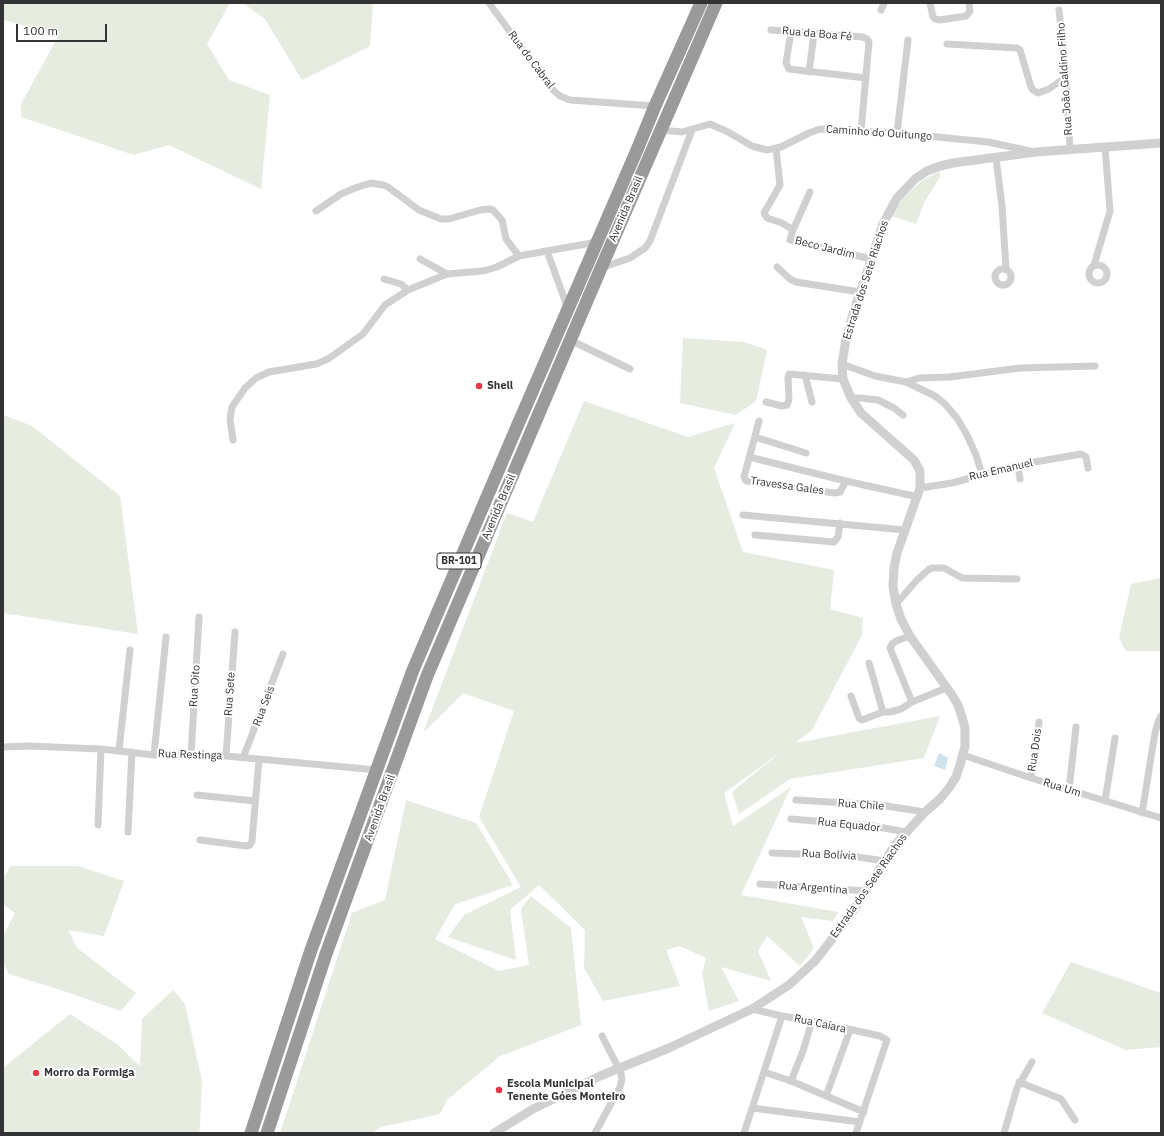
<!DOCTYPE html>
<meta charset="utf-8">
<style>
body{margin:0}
#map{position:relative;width:1164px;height:1136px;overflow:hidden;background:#fff;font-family:"IBM Plex Sans",sans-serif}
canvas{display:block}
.frame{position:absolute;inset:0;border:4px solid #333;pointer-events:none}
.scale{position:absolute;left:16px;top:24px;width:91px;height:18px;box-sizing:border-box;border:2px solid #333;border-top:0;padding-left:5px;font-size:12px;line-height:14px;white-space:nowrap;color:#333;-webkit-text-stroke:3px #fff;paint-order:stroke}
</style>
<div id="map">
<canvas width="1164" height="1136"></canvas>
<div class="frame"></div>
<div class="scale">100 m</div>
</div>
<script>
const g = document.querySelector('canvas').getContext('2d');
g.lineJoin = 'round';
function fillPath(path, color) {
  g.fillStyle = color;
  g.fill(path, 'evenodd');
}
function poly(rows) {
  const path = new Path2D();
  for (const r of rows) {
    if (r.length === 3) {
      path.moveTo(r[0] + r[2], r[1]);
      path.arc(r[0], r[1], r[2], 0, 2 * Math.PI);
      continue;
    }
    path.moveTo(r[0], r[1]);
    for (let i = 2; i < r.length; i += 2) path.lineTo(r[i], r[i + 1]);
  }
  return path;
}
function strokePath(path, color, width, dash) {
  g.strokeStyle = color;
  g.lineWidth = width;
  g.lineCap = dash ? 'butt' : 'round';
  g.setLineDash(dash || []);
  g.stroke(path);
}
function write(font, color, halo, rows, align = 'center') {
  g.font = font + ' "IBM Plex Sans",sans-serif';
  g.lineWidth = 4;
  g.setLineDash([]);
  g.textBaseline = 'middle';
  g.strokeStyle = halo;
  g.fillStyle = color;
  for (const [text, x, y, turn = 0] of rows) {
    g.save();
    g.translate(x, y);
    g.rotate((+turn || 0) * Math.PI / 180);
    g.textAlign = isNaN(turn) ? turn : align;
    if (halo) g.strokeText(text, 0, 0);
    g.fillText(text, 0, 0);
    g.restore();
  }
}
fillPath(poly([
 [3,3,230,3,207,44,229,80,270,95,261,189,169,145,134,155,21,117,21,104,59,35,3,20],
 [243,3,373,3,370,46,302,80,265,19],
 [940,171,940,177,924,203,916,224,891,216,903,198,915,187,923,180],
 [683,338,744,342,767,350,756,401,736,415,680,403],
 [584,401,688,437,735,423,714,468,743,552,834,570,830,609,863,618,862,635,812,730,795,743,940,716,924,758,790,779,739,814,732,792,781,752,724,793,733,826,791,787,741,895,838,912,833,921,801,917,814,948,800,966,767,936,758,951,771,981,721,967,739,1001,709,1011,702,973,706,958,680,946,666,950,680,986,603,1001,584,968,585,930,539,885,510,910,516,960,448,937,464,915,521,887,479,817,514,711,463,693,423,733,507,513,533,522],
 [3,415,32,426,120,496,138,634,3,613],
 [1161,578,1161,651,1126,651,1119,638,1131,584],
 [406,800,476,823,513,885,455,904,435,939,499,971,529,965,521,909,531,896,571,928,581,1025,500,1056,447,1100,440,1114,381,1127,372,1133,280,1133,352,913,385,900],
 [11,866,78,866,124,881,104,936,68,930,77,948,136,993,121,1011,61,990,9,974,3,962,3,936,15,913,3,904,3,878],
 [1071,962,1161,993,1161,1047,1126,1050,1042,1013],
 [173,990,185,1004,202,1081,200,1126,199,1133,3,1133,3,1068,70,1014,117,1044,140,1066,142,1019]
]), '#e6ecdf');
fillPath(poly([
 [939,753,948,758,945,770,934,766]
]), '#cfe2ee');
strokePath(poly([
 [489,3,551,88,560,96,570,100,655,106],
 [930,3,933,17,935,19,940,20,966,16,970,11,969,3],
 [881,10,884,3],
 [1059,10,1066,77,1070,149],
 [771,30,863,37,867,39,869,42,861,131],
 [791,32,786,63,789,69,866,78],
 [947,44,1017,48,1020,50,1031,87,1033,90,1038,93,1049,89,1066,77],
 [809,72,814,34],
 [660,130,682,132,710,124,728,132,752,146,767,150,781,147,809,133,820,129,897,133,988,142,1030,151],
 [897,133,908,40],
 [776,149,780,185,764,213,767,218,782,223,793,230],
 [996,158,1002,206,1006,269],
 [810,192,793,230,790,240,871,259],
 [316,211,341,194,355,188,371,183,383,185,388,187,419,210,441,219,449,219,480,210,489,209,493,210,502,220,506,239,519,256],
 [547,251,568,309],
 [420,259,447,274],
 [1098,274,9],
 [1094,265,1110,211,1105,147],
 [777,267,790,279,796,282,860,292],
 [601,268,630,258,645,248,650,241,692,130],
 [1003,277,8],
 [384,279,401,284,408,290],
 [570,340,630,369],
 [842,364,875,376,906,382,935,396,945,404,957,418,967,435,976,455,982,474],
 [805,375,812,402],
 [906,382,919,378,950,377,1020,368,1095,366],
 [851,398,860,398,878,400,894,408,903,415],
 [766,402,782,406,787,405,789,400,788,377,789,374,843,379],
 [759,421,744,477,746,481,835,493,840,492,846,481],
 [755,437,806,453],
 [233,440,230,419,232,407,245,388,256,378,269,372,316,364,328,359,363,334,385,305,408,290,447,274,483,271,497,267,519,256,597,242],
 [749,457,846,481,918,497],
 [1018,465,1020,479],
 [920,488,952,483,1018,465,1081,454,1086,457,1088,468],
 [743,515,905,530],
 [755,535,834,542,838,537,840,523],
 [896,604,917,580,928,570,932,568,944,568,962,578,1017,579],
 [910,636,896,641,892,644,890,648,912,702],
 [869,663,883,712],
 [851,696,859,718,862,720,883,712,890,712,901,709,912,702,946,688],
 [3,747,29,746,101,749,154,755,226,756,377,770],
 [119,750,130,650],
 [154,755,166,637],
 [963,755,1031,778,1161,818],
 [191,756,199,617],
 [226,756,235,632],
 [243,758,283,654],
 [1031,778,1039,722],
 [1069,790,1076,727],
 [197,795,255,801],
 [796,800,880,805,925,812],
 [1105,801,1115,738],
 [1142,813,1155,733,1158,722,1161,716],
 [791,819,873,826,906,832],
 [98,825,101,749],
 [128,832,132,752],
 [200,840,246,846,250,845,252,841,259,760],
 [772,853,850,856,885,861],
 [760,884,866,891],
 [752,1009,782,1016,812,1021,880,1036,887,1040,856,1133],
 [764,1072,791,1081,864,1112],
 [791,1081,803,1051,812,1021],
 [1019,1082,1061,1099,1075,1120],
 [826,1096,850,1030],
 [752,1108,860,1122],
 [595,1133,620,1087,622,1079,621,1073,602,1036],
 [744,1133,782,1016],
 [1004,1133,1017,1088,1032,1062]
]), '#d0d0d0', 7);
strokePath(poly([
 [494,1133,533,1109,600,1076,669,1048,752,1009,789,985,815,961,829,943,853,911,895,845,925,812,940,799,949,788,956,777,960,765,965,746,965,728,962,717,958,705,952,695,910,636,901,619,896,604,893,586,894,568,897,553,920,488,920,471,914,460,861,413,851,398,843,379,842,364,846,339,853,314,883,224,897,198,915,179,927,171,940,166,953,163,1036,152,1161,143]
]), '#d0d0d0', 9);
strokePath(poly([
 [251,1133,311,950,413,670,519,422,637,150,655,106,701,3],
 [267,1133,326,954,427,676,601,268,716,3]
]), '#9a9a9a', 13);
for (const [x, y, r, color] of [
 [479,386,4,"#e63946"],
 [36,1073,4,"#e63946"],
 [499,1090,4,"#e63946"]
]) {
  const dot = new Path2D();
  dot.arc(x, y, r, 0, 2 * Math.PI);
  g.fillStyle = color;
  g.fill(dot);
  strokePath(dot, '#fff', 1.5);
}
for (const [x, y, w] of [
 [459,561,44]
]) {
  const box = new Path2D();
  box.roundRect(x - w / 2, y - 8, w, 16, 3);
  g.fillStyle = '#fff';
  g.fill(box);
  strokePath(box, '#333', 1);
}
write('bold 10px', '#333', null, [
 ["BR-101",459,561]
]);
write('11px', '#333', '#fff', [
 ["Rua da Boa Fé",817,34,5],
 ["Rua do Cabral",531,60,53],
 ["Rua João Galdino Filho",1065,79,-94],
 ["Caminho do Ouitungo",879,133,4],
 ["Avenida Brasil",626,209,-67],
 ["Beco Jardim",825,248,14],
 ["Estrada dos Sete Riachos",866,280,-72],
 ["Rua Emanuel",1001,470,-13],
 ["Travessa Gales",787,486,8],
 ["Avenida Brasil",499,507,-67],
 ["Rua Oito",195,686,-86],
 ["Rua Sete",230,694,-86],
 ["Rua Seis",264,706,-69],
 ["Rua Dois",1035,750,-82],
 ["Rua Restinga",190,755,2],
 ["Rua Um",1062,788,17],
 ["Rua Chile",861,805,4],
 ["Avenida Brasil",380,808,-70],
 ["Rua Equador",849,825,6],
 ["Rua Bolívia",829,855,3],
 ["Estrada dos Sete Riachos",869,886,-55],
 ["Rua Argentina",813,888,4],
 ["Rua Caiara",820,1024,12]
]);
write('bold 11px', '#333', '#fff', [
 ["Shell",487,386],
 ["Morro da Formiga",44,1073],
 ["Escola Municipal",507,1084],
 ["Tenente Góes Monteiro",507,1097]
], 'left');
</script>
